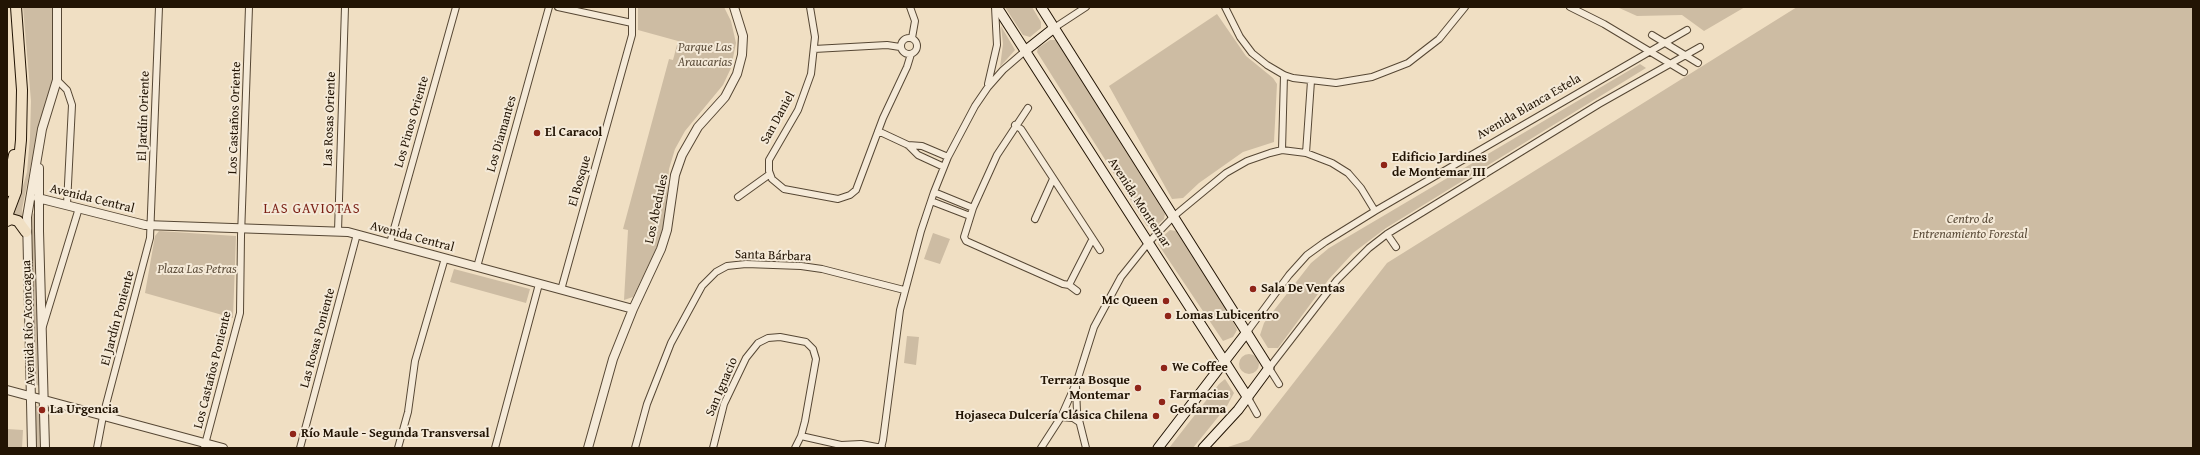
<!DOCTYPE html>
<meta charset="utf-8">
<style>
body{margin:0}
#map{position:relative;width:2200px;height:455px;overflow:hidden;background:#f0dfc3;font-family:"Gentium Book Plus",serif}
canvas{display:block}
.frame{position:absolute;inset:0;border:8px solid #221404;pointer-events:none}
</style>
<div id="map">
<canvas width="2200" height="455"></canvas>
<div class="frame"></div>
</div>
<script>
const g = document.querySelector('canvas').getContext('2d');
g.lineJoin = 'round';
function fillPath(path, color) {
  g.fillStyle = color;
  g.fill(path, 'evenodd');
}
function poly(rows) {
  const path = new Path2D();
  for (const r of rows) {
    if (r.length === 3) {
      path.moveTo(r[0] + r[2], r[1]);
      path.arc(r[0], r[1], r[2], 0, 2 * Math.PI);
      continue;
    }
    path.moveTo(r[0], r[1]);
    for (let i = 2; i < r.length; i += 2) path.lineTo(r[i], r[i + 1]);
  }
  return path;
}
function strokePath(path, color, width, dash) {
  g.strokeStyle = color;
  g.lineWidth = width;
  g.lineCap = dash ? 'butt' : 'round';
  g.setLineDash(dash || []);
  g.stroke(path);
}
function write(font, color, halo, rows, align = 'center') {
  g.font = font + ' "Gentium Book Plus",serif';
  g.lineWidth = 4;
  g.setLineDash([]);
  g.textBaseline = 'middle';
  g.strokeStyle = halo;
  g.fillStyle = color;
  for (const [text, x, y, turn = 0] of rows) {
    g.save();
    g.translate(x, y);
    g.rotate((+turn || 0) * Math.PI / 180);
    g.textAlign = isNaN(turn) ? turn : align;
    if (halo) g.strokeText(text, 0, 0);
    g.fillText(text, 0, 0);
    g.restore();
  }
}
fillPath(poly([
 [23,7,54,7,52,85,37,136,22,209,23,218,12,214,20,197,27,172,30,137,31,101],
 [638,7,724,7,731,21,736,43,731,68,723,85,685,131,675,149,669,169,665,219,658,245,633,297,624,300,628,230,623,229,669,59,673,60,678,41,638,30],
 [1005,7,1032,7,1041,22,1041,28,1030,37,1023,35],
 [1617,7,1745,7,1704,31,1682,15,1637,16],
 [1797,7,2193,7,2193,448,1225,448,1249,440,1387,263],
 [1217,14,1246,56,1273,78,1277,84,1274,142,1243,152,1199,183,1183,198,1172,199,1109,86],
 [1001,26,1015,50,1000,67,1003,44],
 [1050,40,1056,40,1165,214,1164,219,1154,228,1147,226,1037,52,1038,48],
 [1640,64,1646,68,1386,228,1353,253,1329,279,1278,348,1268,348,1260,335,1264,323,1311,263,1329,248],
 [33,213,36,217,39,386,35,384,29,229],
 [1170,230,1176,231,1231,317,1237,330,1233,337,1223,341,1158,244,1160,239],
 [159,231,236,236,233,318,145,293,155,236],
 [933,233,950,239,940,264,924,259],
 [454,269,530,289,526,303,450,282],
 [907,336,919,337,916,365,904,363],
 [1249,364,10],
 [1225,379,1234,393,1227,406,1193,448,1169,448,1219,384],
 [34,405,40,407,41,448,36,448],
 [7,429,23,430,22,448,7,448]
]), '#cdbca3');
const minor = poly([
 [558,7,632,23],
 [810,7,815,37,811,74,798,110,769,160,769,171,772,179,784,189,838,199,850,195,856,190,883,118,907,67,911,54],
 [910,7,915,21,912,38],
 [1225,7,1240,37,1252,53,1267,65,1284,75,1293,78,1336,83,1372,77,1408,63,1439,39,1465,7],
 [1570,7,1604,24,1684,72],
 [1054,28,1086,7],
 [1652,35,1698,63],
 [909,46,8],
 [814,49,887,45,900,47],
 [57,80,67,90,72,105,67,204],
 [988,84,997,45,995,7],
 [1028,108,997,155,973,208,964,237,966,241,1063,284,1069,285,1077,291],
 [1015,125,1021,129,1100,250],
 [878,131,908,145,918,155,944,167],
 [908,145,922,146,948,157],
 [1282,150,1284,75],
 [1306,153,1311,81],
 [934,192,973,208],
 [738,197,770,174],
 [931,201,970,216],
 [1035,219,1053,179],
 [338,231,345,7],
 [1387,234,1396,247],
 [390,243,456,7],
 [477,267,549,7],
 [1069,285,1092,240],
 [561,290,632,35,632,7],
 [43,326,79,208],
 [1247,332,1289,275,1307,255,1325,242,1375,211,1687,30],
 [1279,384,1269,368,1337,280,1369,248,1387,234,1599,104,1700,47],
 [1076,387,1077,412,1086,448],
 [1248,398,1257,414],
 [1061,417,1073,418,1079,422],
 [801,436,841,445,861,444,882,448],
 [97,448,103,416,150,238,159,7],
 [204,448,240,313,241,236,249,7],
 [300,448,357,234],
 [398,448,408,412,415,361,445,258],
 [495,448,539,284],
 [635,448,647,404,671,343,702,286,716,272,727,266,746,264,801,266,822,269,904,290],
 [713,448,724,404,746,358,758,343,768,338,780,337,806,342,813,349,816,359,805,421,801,436,795,448],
 [881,448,883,440,900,310,921,231,934,192,948,157,975,106,988,87,1003,70,1025,51],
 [1041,448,1061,417,1077,381,1094,327,1121,277,1149,242,1174,216,1226,173,1247,161,1270,153,1282,150,1306,153,1332,163,1348,173,1361,188,1375,211]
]);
const tertiary = poly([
 [39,168,39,231,45,448],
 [38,198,145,225,348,232,633,309],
 [7,390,223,448],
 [32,448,27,217,42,129,57,80,57,7],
 [588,448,613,359,633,309,661,249,667,230,675,175,682,155,698,127,725,97,737,74,742,55,743,36,734,7]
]);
const secondary = poly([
 [997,7,1248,398],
 [1041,7,1269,368,1238,410,1203,448],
 [1025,51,1054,28],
 [1158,448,1247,332]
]);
const primary = poly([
 [7,191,14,155],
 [7,216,16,192,21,140,22,90,16,7],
 [7,221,11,219,18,221,26,232]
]);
strokePath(minor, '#564734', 8);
strokePath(tertiary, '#564734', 10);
strokePath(secondary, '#221404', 11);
strokePath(primary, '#221404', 12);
strokePath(minor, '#f5ead8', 6);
strokePath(tertiary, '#f5ead8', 8);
strokePath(secondary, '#f5ead8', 9);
strokePath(primary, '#f0dfc3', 10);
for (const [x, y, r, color] of [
 [537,133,4,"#8f2418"],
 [1384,165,4,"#8f2418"],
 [1253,289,4,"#8f2418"],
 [1166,301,4,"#8f2418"],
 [1168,316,4,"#8f2418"],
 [1164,368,4,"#8f2418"],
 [1138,388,4,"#8f2418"],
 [1162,402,4,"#8f2418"],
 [42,410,4,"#8f2418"],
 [1156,416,4,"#8f2418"],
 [293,434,4,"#8f2418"]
]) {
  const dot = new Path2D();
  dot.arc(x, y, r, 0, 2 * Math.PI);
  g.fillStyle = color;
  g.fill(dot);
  strokePath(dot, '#f5ead8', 1.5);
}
write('italic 13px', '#5e4f3c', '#f5ead8', [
 ["Parque Las",705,48],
 ["Araucarias",705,63],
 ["Centro de",1970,220],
 ["Entrenamiento Forestal",1970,235],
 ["Plaza Las Petras",197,270]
]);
write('13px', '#221404', '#f5ead8', [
 ["Avenida Blanca Estela",1529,107,-30],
 ["El Jardín Oriente",144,116,-88],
 ["Los Castaños Oriente",235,118,-88],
 ["San Daniel",778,118,-61],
 ["Las Rosas Oriente",330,119,-88],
 ["Los Pinos Oriente",412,122,-74],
 ["Los Diamantes",502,134,-74],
 ["El Bosque",580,181,-74],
 ["Avenida Central",92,199,14],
 ["Avenida Montemar",1139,203,57],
 ["Los Abedules",657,209,-78],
 ["Avenida Central",412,237,15],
 ["Santa Bárbara",773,256,2],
 ["El Jardín Poniente",118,318,-75],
 ["Avenida Río Aconcagua",29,323,-92],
 ["Las Rosas Poniente",318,338,-75],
 ["Los Castaños Poniente",213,370,-76],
 ["San Ignacio",722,387,-67]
]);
write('bold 13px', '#221404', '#f5ead8', [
 ["El Caracol",545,133],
 ["Edificio Jardines",1392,158],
 ["de Montemar III",1392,173],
 ["Sala De Ventas",1261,289],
 ["Mc Queen",1158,301,"right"],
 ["Lomas Lubicentro",1176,316],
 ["We Coffee",1172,368],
 ["Terraza Bosque",1130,381,"right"],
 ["Montemar",1130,396,"right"],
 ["Farmacias",1170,395],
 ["Geofarma",1170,410],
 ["La Urgencia",50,410],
 ["Hojaseca Dulcería Clásica Chilena",1148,416,"right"],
 ["Río Maule - Segunda Transversal",301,434]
], 'left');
g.letterSpacing = '1px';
write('14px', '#7a1f14', '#f5ead8', [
 ["LAS GAVIOTAS",312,209]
]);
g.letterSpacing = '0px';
</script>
